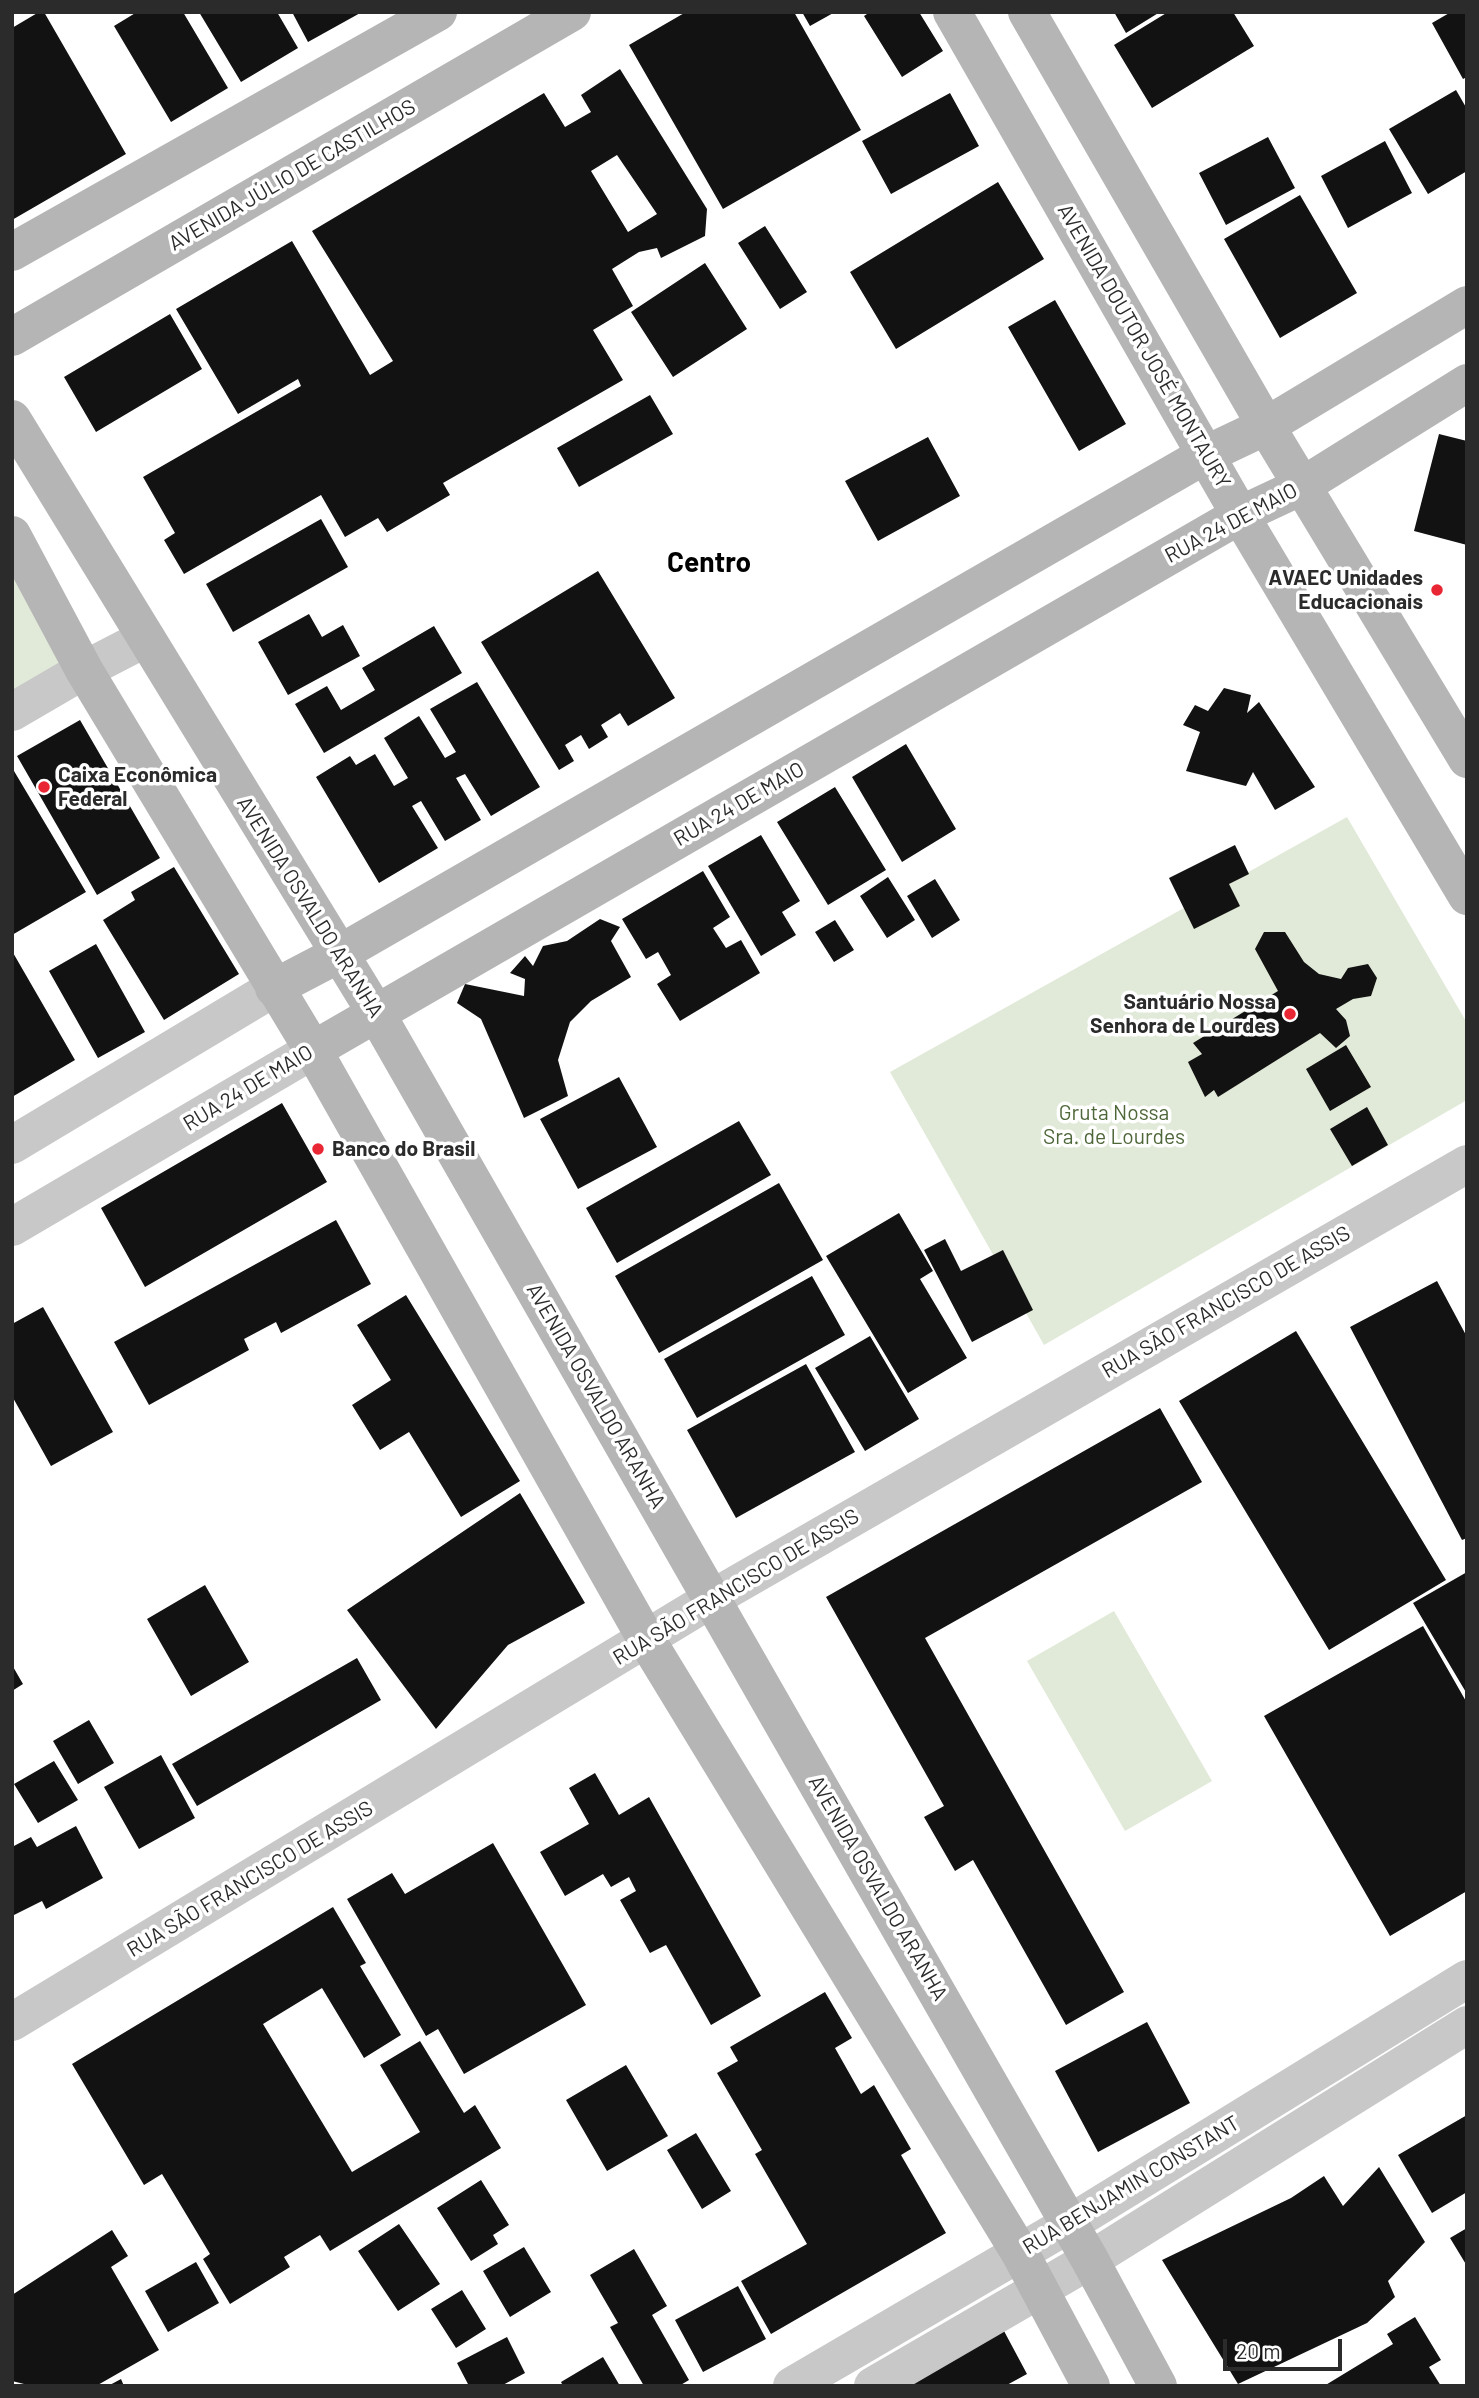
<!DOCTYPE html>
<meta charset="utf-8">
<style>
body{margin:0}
#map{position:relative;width:1479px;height:2398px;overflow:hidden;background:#fff;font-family:Barlow,sans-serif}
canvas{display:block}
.frame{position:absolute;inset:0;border:14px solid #2b2b2b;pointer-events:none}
.scale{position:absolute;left:1223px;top:2339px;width:119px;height:32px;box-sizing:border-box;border:4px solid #2b2b2b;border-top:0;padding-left:9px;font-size:21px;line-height:24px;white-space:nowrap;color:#2b2b2b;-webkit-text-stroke:5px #fff;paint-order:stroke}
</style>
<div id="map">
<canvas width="1479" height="2398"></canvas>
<div class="frame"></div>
<div class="scale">20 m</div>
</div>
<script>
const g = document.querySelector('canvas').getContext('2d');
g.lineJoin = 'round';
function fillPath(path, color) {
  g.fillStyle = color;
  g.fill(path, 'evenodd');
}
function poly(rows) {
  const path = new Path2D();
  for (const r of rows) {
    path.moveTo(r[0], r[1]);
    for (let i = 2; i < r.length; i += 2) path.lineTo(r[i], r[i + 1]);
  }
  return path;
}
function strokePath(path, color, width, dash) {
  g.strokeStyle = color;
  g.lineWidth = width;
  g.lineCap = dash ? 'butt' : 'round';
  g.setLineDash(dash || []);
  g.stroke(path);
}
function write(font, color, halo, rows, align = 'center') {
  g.font = font + ' Barlow,sans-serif';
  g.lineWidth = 7;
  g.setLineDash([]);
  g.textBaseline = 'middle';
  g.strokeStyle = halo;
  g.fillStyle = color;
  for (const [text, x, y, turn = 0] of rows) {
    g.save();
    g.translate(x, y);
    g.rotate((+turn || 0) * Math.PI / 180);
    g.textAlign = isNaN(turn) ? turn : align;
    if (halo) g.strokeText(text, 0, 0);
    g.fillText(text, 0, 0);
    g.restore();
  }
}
fillPath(poly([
 [12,564,70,663,12,697],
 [1347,817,1467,1023,1467,1100,1044,1345,890,1072],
 [1114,1611,1212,1781,1125,1831,1027,1661]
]), '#e1ead8');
fillPath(poly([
 [39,12,44,12,126,154,12,220,12,28],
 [137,12,183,12,228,88,171,122,114,26],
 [199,12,277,12,298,48,241,82],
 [292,12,362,12,308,42],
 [686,12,794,12,861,130,723,209,629,45],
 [802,12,835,12,810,26],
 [870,12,919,12,943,51,902,77,864,16],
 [1114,12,1160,12,1126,33],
 [1168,12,1233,12,1254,46,1152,108,1114,45],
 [1451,12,1467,12,1467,77,1463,79,1432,23],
 [620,69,707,209,705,236,661,258,657,248,639,252,612,269,633,306,593,330,623,380,443,483,450,495,387,532,378,518,345,537,321,495,184,574,164,540,175,533,143,477,301,386,298,379,238,414,176,309,292,241,370,375,393,361,312,231,544,93,565,127,591,112,581,95],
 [617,155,657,214,628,232,591,171],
 [1456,90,1467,109,1467,171,1428,194,1389,129],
 [950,93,979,146,891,194,862,141],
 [1268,137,1295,188,1226,225,1199,173],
 [1385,141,1412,193,1348,228,1321,176],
 [998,182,1044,259,896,349,850,272],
 [1300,195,1357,293,1280,338,1224,239],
 [765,226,807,292,780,309,738,243],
 [705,263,747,329,673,377,631,312],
 [1055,300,1126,424,1079,451,1008,327],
 [170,314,202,369,96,432,64,377],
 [650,395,673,434,579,487,557,448],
 [1439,434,1467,441,1467,545,1414,531],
 [928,437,960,496,878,541,845,481],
 [321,519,348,567,233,632,206,584],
 [598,571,675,698,628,726,620,713,601,725,608,737,589,749,581,735,565,745,574,761,559,770,481,642],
 [309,614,322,637,343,625,360,656,288,695,258,642],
 [434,626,462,673,324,753,295,704,327,686,341,710,375,690,362,668],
 [477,682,540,787,491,816,465,774,456,778,481,820,445,841,421,801,412,806,438,848,379,883,316,777,350,756,356,765,375,754,394,786,408,778,384,738,419,716,445,758,456,752,430,709],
 [1224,688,1251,695,1247,713,1259,702,1315,787,1275,810,1253,772,1246,786,1186,771,1200,732,1183,725,1195,705,1208,711],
 [80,720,160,858,97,895,17,756],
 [906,744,956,829,902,862,852,777],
 [14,771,86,892,12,935,12,772],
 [835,787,886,870,828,905,777,822],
 [761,835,800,901,782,912,796,935,761,956,708,866],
 [1235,845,1249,874,1229,884,1240,906,1194,929,1169,878],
 [174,867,239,974,164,1020,103,920,135,900,131,892],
 [703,871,730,917,713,928,726,948,741,940,760,973,680,1021,657,984,671,975,658,952,646,959,622,919],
 [888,877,915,920,887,938,860,896],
 [935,879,960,920,932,938,907,896],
 [600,919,620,927,611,941,631,977,591,1001,570,1022,558,1060,568,1096,524,1118,481,1019,457,1003,465,984,524,996,525,979,510,973,525,956,533,966,543,946,567,941],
 [835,920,854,950,834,962,815,932],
 [1264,932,1285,932,1304,962,1319,974,1341,979,1348,968,1368,964,1377,978,1371,996,1353,999,1336,1009,1346,1020,1350,1036,1336,1048,1320,1033,1218,1097,1214,1090,1205,1097,1188,1062,1202,1054,1193,1043,1278,991,1255,949],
 [96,944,145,1032,98,1058,49,971],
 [12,951,75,1060,12,1097],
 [1346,1045,1371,1087,1330,1111,1306,1069],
 [619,1077,657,1147,578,1189,540,1119],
 [282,1103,327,1182,145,1287,101,1208],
 [1367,1107,1388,1145,1352,1166,1330,1129],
 [739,1121,771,1175,617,1263,586,1208],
 [779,1183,823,1260,659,1353,615,1276],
 [899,1213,933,1271,920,1279,967,1358,908,1393,826,1256],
 [336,1220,371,1284,281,1333,276,1322,244,1339,249,1350,149,1405,114,1342],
 [945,1239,961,1271,1003,1250,1033,1310,972,1342,924,1250],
 [812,1276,845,1335,697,1418,664,1359],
 [1437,1281,1467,1337,1467,1538,1462,1540,1350,1327],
 [406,1295,520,1481,461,1517,409,1432,380,1450,352,1405,391,1380,357,1325],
 [43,1307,113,1432,51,1466,12,1396,12,1324],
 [1296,1331,1446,1580,1329,1650,1179,1401],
 [870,1336,919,1419,865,1451,815,1368],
 [806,1364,855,1452,736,1518,687,1430],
 [1160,1408,1202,1482,925,1638,1124,1992,1066,2025,973,1860,955,1871,924,1817,944,1806,826,1597],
 [520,1493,585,1603,508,1645,436,1729,347,1610],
 [1467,1572,1467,1694,1413,1603],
 [205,1585,249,1662,191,1696,147,1619],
 [1423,1626,1467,1703,1467,1891,1390,1936,1264,1716],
 [357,1658,381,1700,197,1806,172,1764],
 [12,1665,23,1684,12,1691],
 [89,1720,114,1763,78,1784,53,1741],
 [161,1755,195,1818,139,1849,104,1787],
 [54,1761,78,1800,38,1823,14,1784],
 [595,1773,619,1815,649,1797,761,1996,711,2025,666,1945,650,1953,620,1900,636,1891,629,1877,611,1887,603,1874,565,1896,540,1852,589,1824,569,1788],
 [76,1826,103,1878,46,1909,42,1901,12,1916,12,1847,31,1837,37,1847],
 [493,1843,586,2005,464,2074,438,2029,426,2036,347,1899,392,1873,405,1894],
 [333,1907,366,1963,360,1966,401,2035,364,2058,322,1988,263,2024,352,2172,420,2132,380,2065,420,2041,464,2113,475,2105,501,2148,330,2251,320,2235,284,2257,290,2267,230,2304,203,2259,210,2254,162,2174,144,2185,72,2064],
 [825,1992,852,2038,835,2048,861,2094,874,2085,911,2149,901,2155,946,2233,771,2334,741,2281,807,2244,755,2154,762,2150,717,2073,738,2061,730,2047],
 [1147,2022,1190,2103,1098,2152,1055,2071],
 [626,2065,668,2136,607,2171,566,2100],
 [1467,2115,1467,2192,1432,2213,1398,2155],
 [696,2133,731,2191,702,2209,667,2150],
 [1379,2167,1425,2242,1388,2281,1395,2297,1367,2323,1238,2384,1162,2260,1291,2198,1324,2176,1343,2206],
 [481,2180,509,2225,493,2235,498,2244,471,2261,437,2208],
 [399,2224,440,2284,398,2311,358,2251],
 [1467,2228,1467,2266,1450,2238],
 [112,2230,128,2256,111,2267,159,2350,96,2386,32,2386,12,2381,12,2295],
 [524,2247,551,2292,510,2317,483,2271],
 [634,2249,667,2306,652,2315,689,2380,679,2386,644,2386,610,2327,618,2323,590,2275],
 [196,2262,219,2303,168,2332,145,2291],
 [738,2286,766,2339,703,2372,675,2320],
 [462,2290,486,2329,456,2348,431,2309],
 [1415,2317,1441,2360,1429,2367,1441,2386,1324,2386,1393,2344,1387,2334],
 [1004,2331,1027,2374,1005,2386,904,2386],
 [507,2337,525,2373,501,2386,469,2386,457,2363],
 [603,2357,620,2386,563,2386,561,2382],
 [121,2379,124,2386,108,2386]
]), '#121212');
strokePath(poly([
 [12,712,84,670,146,638],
 [12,1145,274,988],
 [12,1227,313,1050],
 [12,2022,713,1598,1467,1164],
 [792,2386,1069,2224,1467,1979],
 [873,2386,1090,2260,1467,2025]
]), '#c8c8c8', 38);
strokePath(poly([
 [952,12,1240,515,1467,896],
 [1027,12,1266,426,1467,759],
 [12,252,438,12],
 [12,337,572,12],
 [12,419,376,1013,1090,2260,1158,2386],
 [12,535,84,670,313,1050,646,1639,1020,2253,1091,2386],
 [274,988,339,954,1207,454,1266,426,1467,305],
 [313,1050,1240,515,1302,486,1467,383]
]), '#b5b5b5', 38);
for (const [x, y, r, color] of [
 [1437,590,7,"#e92734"],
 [44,787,7,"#e92734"],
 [1290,1014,7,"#e92734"],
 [318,1149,7,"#e92734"]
]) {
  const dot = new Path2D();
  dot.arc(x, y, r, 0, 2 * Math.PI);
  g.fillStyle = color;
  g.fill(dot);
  strokePath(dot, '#fff', 2.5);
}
write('21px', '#2b2b2b', '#fff', [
 ["AVENIDA JÚLIO DE CASTILHOS",292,175,-30],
 ["AVENIDA DOUTOR JOSÉ MONTAURY",1144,346,60],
 ["RUA 24 DE MAIO",1231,523,-28],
 ["RUA 24 DE MAIO",739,804,-30],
 ["AVENIDA OSVALDO ARANHA",310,907,58],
 ["RUA 24 DE MAIO",248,1088,-31],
 ["RUA SÃO FRANCISCO DE ASSIS",1226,1302,-30],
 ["AVENIDA OSVALDO ARANHA",596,1396,60],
 ["RUA SÃO FRANCISCO DE ASSIS",736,1587,-31],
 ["RUA SÃO FRANCISCO DE ASSIS",250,1879,-31],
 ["AVENIDA OSVALDO ARANHA",878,1888,60],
 ["RUA BENJAMIN CONSTANT",1131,2185,-31]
]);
write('bold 21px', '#2b2b2b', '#fff', [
 ["AVAEC Unidades",1423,578],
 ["Educacionais",1423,602],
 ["Caixa Econômica",58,775,"left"],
 ["Federal",58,799,"left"],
 ["Santuário Nossa",1276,1002],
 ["Senhora de Lourdes",1276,1026],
 ["Banco do Brasil",332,1149,"left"]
], 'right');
write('21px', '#4e6739', '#fff', [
 ["Gruta Nossa",1114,1113],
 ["Sra. de Lourdes",1114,1137]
]);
write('bold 28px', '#000', '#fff', [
 ["Centro",709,563]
]);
</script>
